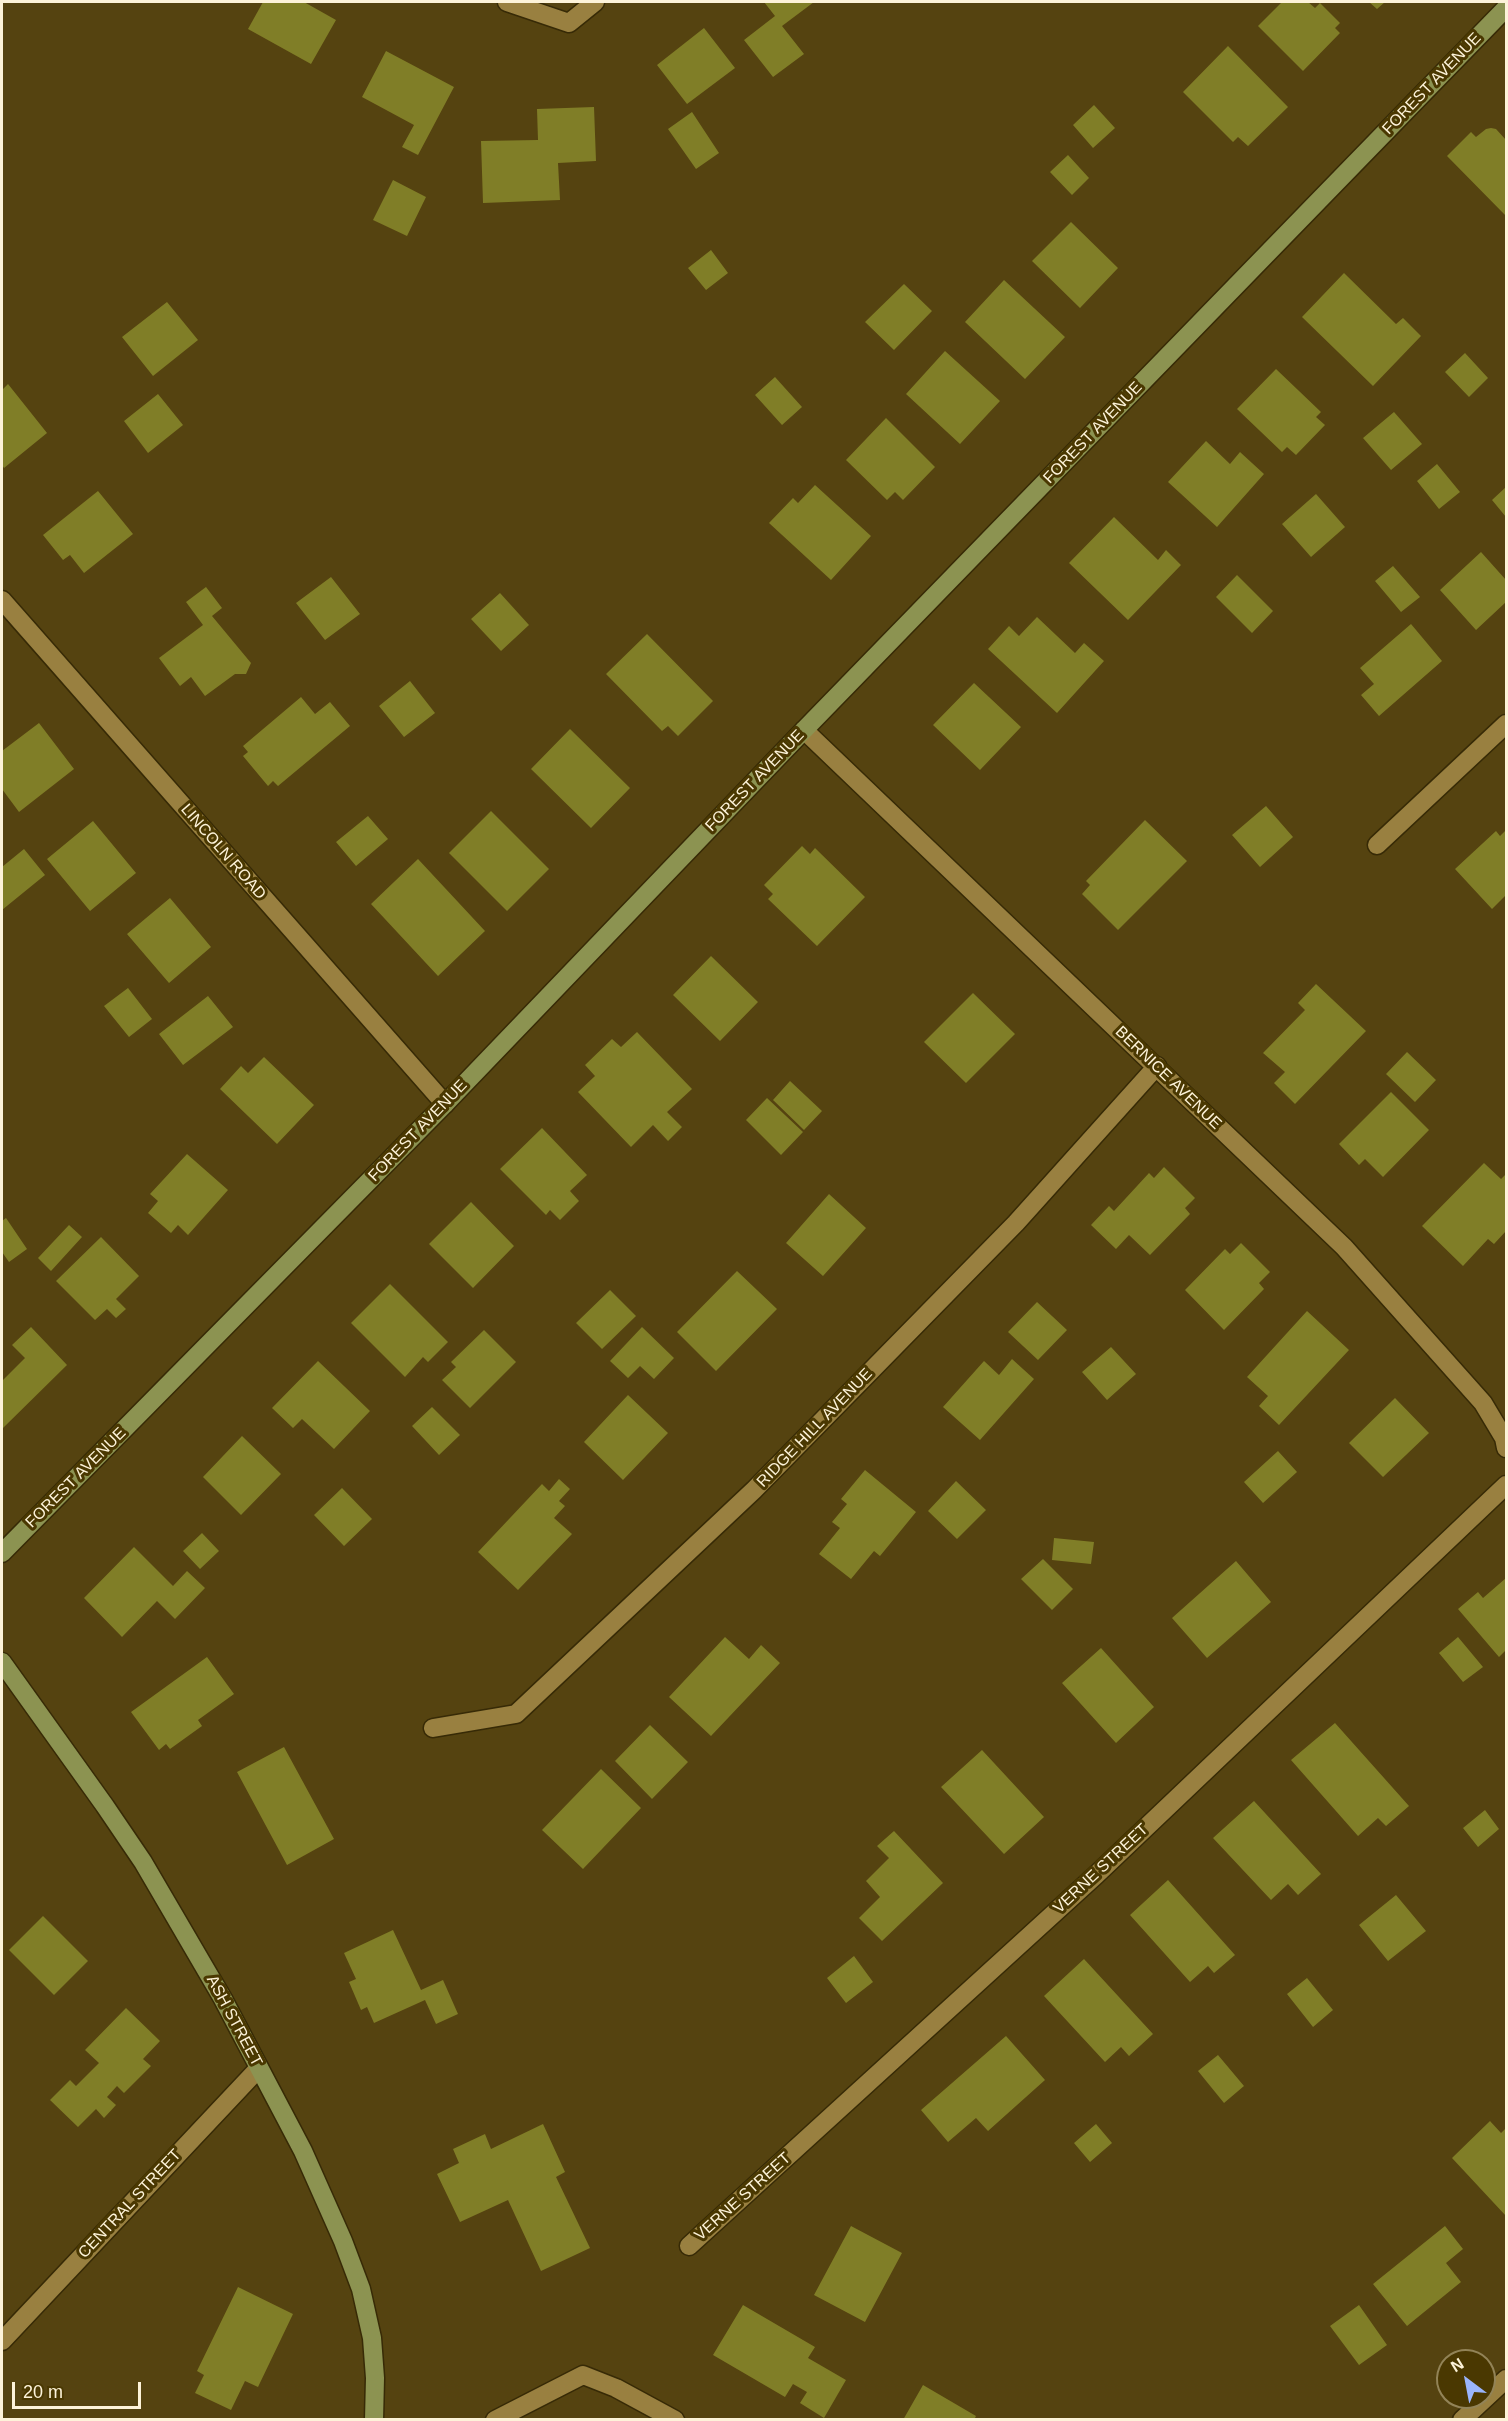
<!DOCTYPE html>
<style>
body{margin:0}
#map{position:relative;width:1508px;height:2421px;overflow:hidden;background:#554310;font-family:Arial,sans-serif}
canvas{display:block}
.frame{position:absolute;inset:0;border:3px solid #fdf3d9;pointer-events:none}
.north{position:absolute;left:1436px;top:2349px;width:60px;height:60px;box-sizing:border-box;background:#4a3801;border:2px solid #928357;border-radius:50%;rotate:328deg;font-size:16px;font-weight:700;line-height:24px;text-align:center;color:#fdf3d9}
.north::after{content:'';display:block;margin:auto;width:21px;height:27px;background:#9ab5fd;clip-path:polygon(50% 0,100% 100%,50% 72%,0 100%)}
.scale{position:absolute;left:12px;top:2382px;width:129px;height:27px;box-sizing:border-box;border:3px solid #fdf3d9;border-top:0;padding-left:8px;font-size:18px;line-height:21px;white-space:nowrap;color:#fdf3d9;-webkit-text-stroke:4px #4a3801;paint-order:stroke}
</style>
<div id="map">
<canvas width="1508" height="2421"></canvas>
<div class="frame"></div>
<div class="north">N</div>
<div class="scale">20 m</div>
</div>
<script>
const g = document.querySelector('canvas').getContext('2d');
g.lineJoin = 'round';
function fillPath(path, color) {
  g.fillStyle = color;
  g.fill(path, 'evenodd');
}
function poly(rows) {
  const path = new Path2D();
  for (const r of rows) {
    path.moveTo(r[0], r[1]);
    for (let i = 2; i < r.length; i += 2) path.lineTo(r[i], r[i + 1]);
  }
  return path;
}
function strokePath(path, color, width, dash) {
  g.strokeStyle = color;
  g.lineWidth = width;
  g.lineCap = dash ? 'butt' : 'round';
  g.setLineDash(dash || []);
  g.stroke(path);
}
function write(font, color, halo, rows, align = 'center') {
  g.font = font + ' Arial,sans-serif';
  g.lineWidth = 6;
  g.setLineDash([]);
  g.textBaseline = 'middle';
  g.strokeStyle = halo;
  g.fillStyle = color;
  for (const [text, x, y, turn = 0] of rows) {
    g.save();
    g.translate(x, y);
    g.rotate((+turn || 0) * Math.PI / 180);
    g.textAlign = isNaN(turn) ? turn : align;
    if (halo) g.strokeText(text, 0, 0);
    g.fillText(text, 0, 0);
    g.restore();
  }
}
fillPath(poly([
 [263,2,304,2,336,20,311,64,248,29],
 [764,2,814,2,782,26,804,54,773,77,744,40,775,16],
 [1282,2,1308,2,1315,8,1320,3,1340,23,1335,28,1340,33,1303,71,1258,26],
 [1369,2,1385,2,1377,9],
 [704,28,735,68,687,104,657,65],
 [1228,46,1288,107,1248,146,1238,137,1233,142,1183,92],
 [386,51,454,87,418,155,402,147,414,125,362,97],
 [1094,105,1115,128,1093,148,1073,125],
 [594,107,596,161,558,163,560,200,483,203,481,141,538,140,537,109],
 [692,112,719,153,696,169,668,129],
 [1491,128,1496,129,1506,140,1506,216,1447,156,1471,132,1476,137,1486,129],
 [1068,155,1089,178,1072,195,1050,172],
 [393,180,426,197,407,236,373,220],
 [1071,222,1118,268,1080,308,1032,261],
 [711,250,728,273,706,290,688,268],
 [1344,273,1396,324,1403,318,1421,336,1373,386,1302,317],
 [1004,280,1065,337,1025,379,965,322],
 [904,284,932,311,894,350,865,322],
 [167,302,198,340,153,376,122,337],
 [945,351,1000,401,960,444,906,394],
 [1465,353,1488,378,1469,397,1445,372],
 [1276,369,1321,412,1316,417,1325,425,1296,455,1287,447,1282,452,1237,409],
 [775,377,802,407,782,425,755,395],
 [8,384,47,433,4,468,2,465,2,390],
 [158,394,183,425,148,453,124,421],
 [1394,412,1422,444,1391,470,1363,438],
 [886,418,935,467,903,500,895,492,887,500,846,460],
 [1206,441,1230,464,1240,452,1264,474,1217,527,1168,482],
 [1437,464,1460,492,1439,509,1417,481],
 [815,485,871,536,831,580,769,523,793,498,798,503],
 [1506,487,1506,517,1492,500],
 [98,491,133,534,84,573,70,555,63,560,43,535],
 [1316,494,1345,527,1311,557,1282,524],
 [1114,517,1158,560,1166,550,1181,565,1128,620,1069,563],
 [1481,552,1506,580,1506,602,1476,630,1440,590],
 [1393,566,1420,597,1401,612,1375,581],
 [1237,575,1273,611,1252,633,1216,597],
 [331,577,360,614,325,640,296,603],
 [206,587,222,608,212,616,251,663,246,674,235,674,205,696,191,677,180,686,159,658,203,625,186,602],
 [500,593,529,625,501,651,471,619],
 [1037,617,1075,653,1084,643,1104,661,1057,713,988,649,1009,626,1019,636],
 [1411,624,1442,661,1379,716,1361,695,1374,684,1360,668],
 [647,634,713,701,678,736,668,726,662,731,606,674],
 [410,681,435,713,404,737,379,706],
 [974,683,1021,727,980,770,933,725],
 [301,697,315,714,330,702,350,726,278,786,273,781,268,786,243,756,248,752,243,746],
 [39,723,74,769,19,812,2,789,2,751],
 [570,729,630,788,591,828,531,769],
 [1266,806,1293,837,1260,867,1232,835],
 [491,811,549,869,507,911,449,853],
 [368,816,388,839,356,866,336,842],
 [1145,820,1187,861,1118,930,1082,894,1090,885,1086,881],
 [93,821,136,873,90,911,47,859],
 [1506,830,1506,895,1492,909,1455,869,1496,831,1500,836],
 [802,846,810,854,815,848,865,897,817,946,768,899,773,894,764,885],
 [24,849,45,875,2,910,2,867],
 [418,859,485,931,438,976,371,904],
 [170,898,211,947,169,983,127,934],
 [711,956,758,1002,720,1041,673,995],
 [1316,984,1366,1031,1295,1104,1274,1083,1285,1072,1263,1053,1305,1010,1298,1003],
 [128,988,152,1019,129,1037,104,1006],
 [973,993,1015,1034,966,1083,924,1042],
 [208,996,233,1027,183,1065,159,1034],
 [637,1032,692,1089,667,1112,682,1127,668,1141,653,1125,631,1147,578,1092,595,1076,585,1065,612,1039,621,1047],
 [1407,1052,1436,1080,1415,1102,1386,1074],
 [264,1057,314,1105,277,1144,220,1089,241,1066,248,1073],
 [790,1081,822,1111,804,1130,773,1100],
 [1391,1092,1429,1130,1383,1177,1365,1159,1359,1165,1339,1144],
 [767,1098,803,1132,781,1155,746,1120],
 [542,1128,587,1175,570,1191,579,1201,560,1220,550,1210,546,1215,500,1169],
 [187,1154,228,1190,188,1235,178,1225,171,1233,148,1213,158,1201,150,1194],
 [1484,1163,1501,1179,1506,1174,1506,1231,1494,1244,1488,1239,1463,1266,1422,1226],
 [1164,1167,1195,1198,1185,1208,1190,1214,1150,1255,1129,1235,1116,1249,1091,1225,1109,1206,1114,1211,1149,1173,1154,1178],
 [829,1194,866,1228,823,1276,786,1243],
 [471,1202,514,1246,473,1288,429,1244],
 [6,1218,27,1249,9,1262,2,1252,2,1221],
 [69,1225,82,1237,51,1271,38,1258],
 [101,1237,139,1276,116,1299,126,1309,116,1318,107,1309,95,1320,56,1281],
 [1241,1243,1270,1272,1259,1283,1264,1289,1224,1330,1185,1290,1225,1249,1230,1254],
 [737,1271,777,1309,716,1371,677,1332],
 [390,1284,448,1342,428,1362,423,1357,405,1377,351,1323],
 [610,1290,636,1316,602,1349,576,1323],
 [1037,1302,1067,1330,1038,1360,1008,1332],
 [1307,1311,1349,1350,1279,1425,1259,1406,1268,1396,1247,1377],
 [31,1327,67,1365,2,1429,2,1381,25,1358,12,1345],
 [642,1327,674,1358,654,1379,640,1366,628,1378,610,1361],
 [484,1330,516,1362,470,1408,442,1380,456,1367,451,1362],
 [1111,1347,1136,1374,1107,1400,1082,1372],
 [1012,1359,1034,1379,980,1440,943,1407,984,1361,999,1375],
 [318,1361,370,1411,334,1449,302,1419,293,1428,272,1408],
 [628,1395,668,1433,623,1480,584,1442],
 [1395,1398,1429,1433,1383,1477,1349,1443],
 [432,1407,460,1435,439,1455,412,1426],
 [242,1436,281,1474,241,1515,203,1477],
 [1278,1451,1297,1472,1263,1503,1244,1482],
 [865,1470,916,1512,880,1556,874,1551,851,1579,819,1554,840,1528,832,1522,847,1504,841,1499],
 [559,1479,570,1489,559,1501,565,1506,554,1518,572,1534,518,1590,478,1552,542,1484,549,1491],
 [956,1481,986,1510,957,1539,928,1511],
 [342,1488,372,1519,344,1546,314,1515],
 [202,1533,219,1551,200,1569,183,1551],
 [1054,1538,1094,1542,1091,1564,1052,1560],
 [134,1547,173,1586,187,1571,205,1588,175,1619,157,1601,122,1637,84,1598],
 [1043,1559,1073,1589,1052,1610,1021,1579],
 [1236,1561,1271,1602,1207,1658,1172,1618],
 [1506,1578,1506,1650,1499,1657,1458,1609,1478,1592,1483,1598],
 [725,1637,749,1659,761,1645,780,1663,711,1736,669,1697],
 [1458,1637,1483,1667,1463,1682,1439,1653],
 [1101,1648,1154,1707,1116,1743,1062,1683],
 [207,1657,234,1694,198,1720,202,1726,170,1749,166,1744,159,1750,131,1712],
 [1335,1723,1409,1806,1386,1826,1378,1818,1358,1836,1291,1760],
 [650,1725,688,1762,652,1799,615,1761],
 [284,1747,334,1839,287,1865,237,1772],
 [982,1750,1044,1817,1004,1854,941,1787],
 [601,1769,641,1808,583,1869,542,1830],
 [1254,1801,1321,1874,1298,1895,1288,1884,1271,1900,1213,1838],
 [1485,1810,1499,1829,1478,1847,1463,1828],
 [894,1831,943,1883,882,1941,859,1918,880,1897,866,1881,889,1858,877,1846],
 [1168,1880,1235,1955,1214,1973,1208,1966,1190,1982,1130,1915],
 [1396,1895,1426,1931,1388,1961,1359,1925],
 [43,1916,88,1961,54,1995,9,1950],
 [393,1930,421,1990,443,1980,458,2014,436,2024,425,2000,374,2023,367,2007,361,2010,349,1982,356,1979,344,1953],
 [854,1956,873,1982,846,2003,827,1978],
 [1084,1959,1153,2034,1129,2056,1121,2047,1105,2062,1044,1996],
 [1307,1978,1333,2010,1313,2027,1287,1994],
 [126,2008,160,2041,143,2059,151,2066,124,2093,117,2086,107,2097,116,2105,104,2118,96,2109,78,2127,50,2100,70,2080,76,2086,99,2063,85,2050],
 [1006,2036,1045,2080,988,2131,976,2118,948,2142,921,2110],
 [1218,2055,1244,2086,1224,2103,1198,2071],
 [1490,2121,1501,2133,1506,2128,1506,2216,1452,2158],
 [543,2124,565,2172,556,2177,590,2248,541,2271,508,2200,460,2222,437,2174,459,2163,453,2149,485,2134,491,2149],
 [1096,2124,1112,2143,1090,2162,1074,2143],
 [851,2226,902,2253,865,2322,814,2295],
 [1445,2226,1463,2249,1446,2263,1461,2282,1407,2326,1373,2284],
 [238,2287,293,2314,258,2387,245,2381,231,2410,195,2393,204,2375,197,2371],
 [743,2305,815,2347,808,2358,846,2380,824,2418,800,2403,807,2392,793,2384,785,2397,713,2355],
 [1359,2305,1387,2345,1359,2365,1330,2326],
 [923,2385,976,2416,974,2420,903,2420]
]), '#807e27');
const street = poly([
 [507,2,569,23,595,2],
 [2,600,445,1104],
 [804,730,1344,1247,1483,1403,1504,1438,1506,1448],
 [1377,845,1506,724],
 [433,1728,516,1714,754,1490,1016,1223,1157,1066],
 [689,2246,1096,1875,1506,1485],
 [2,2341,259,2068],
 [495,2420,583,2375,616,2388,675,2420],
 [1462,2420,1506,2379]
]);
const secondary = poly([
 [2,1553,445,1104,804,730,1506,8],
 [2,1662,105,1806,143,1862,223,1999,303,2151,343,2241,361,2289,372,2338,375,2378,374,2420]
]);
strokePath(street, '#372a06', 21);
strokePath(secondary, '#372a06', 21);
strokePath(street, '#998040', 18);
strokePath(secondary, '#8c9351', 18);
write('16px', '#fdf3d9', '#4a3801', [
 ["FOREST AVENUE",1432,84,-46],
 ["FOREST AVENUE",1093,433,-46],
 ["FOREST AVENUE",755,781,-46],
 ["LINCOLN ROAD",223,852,49],
 ["BERNICE AVENUE",1168,1078,44],
 ["FOREST AVENUE",418,1131,-46],
 ["RIDGE HILL AVENUE",815,1428,-46],
 ["FOREST AVENUE",76,1478,-45],
 ["VERNE STREET",1101,1869,-43],
 ["ASH STREET",234,2021,62],
 ["VERNE STREET",743,2197,-42],
 ["CENTRAL STREET",130,2204,-47]
]);
</script>
